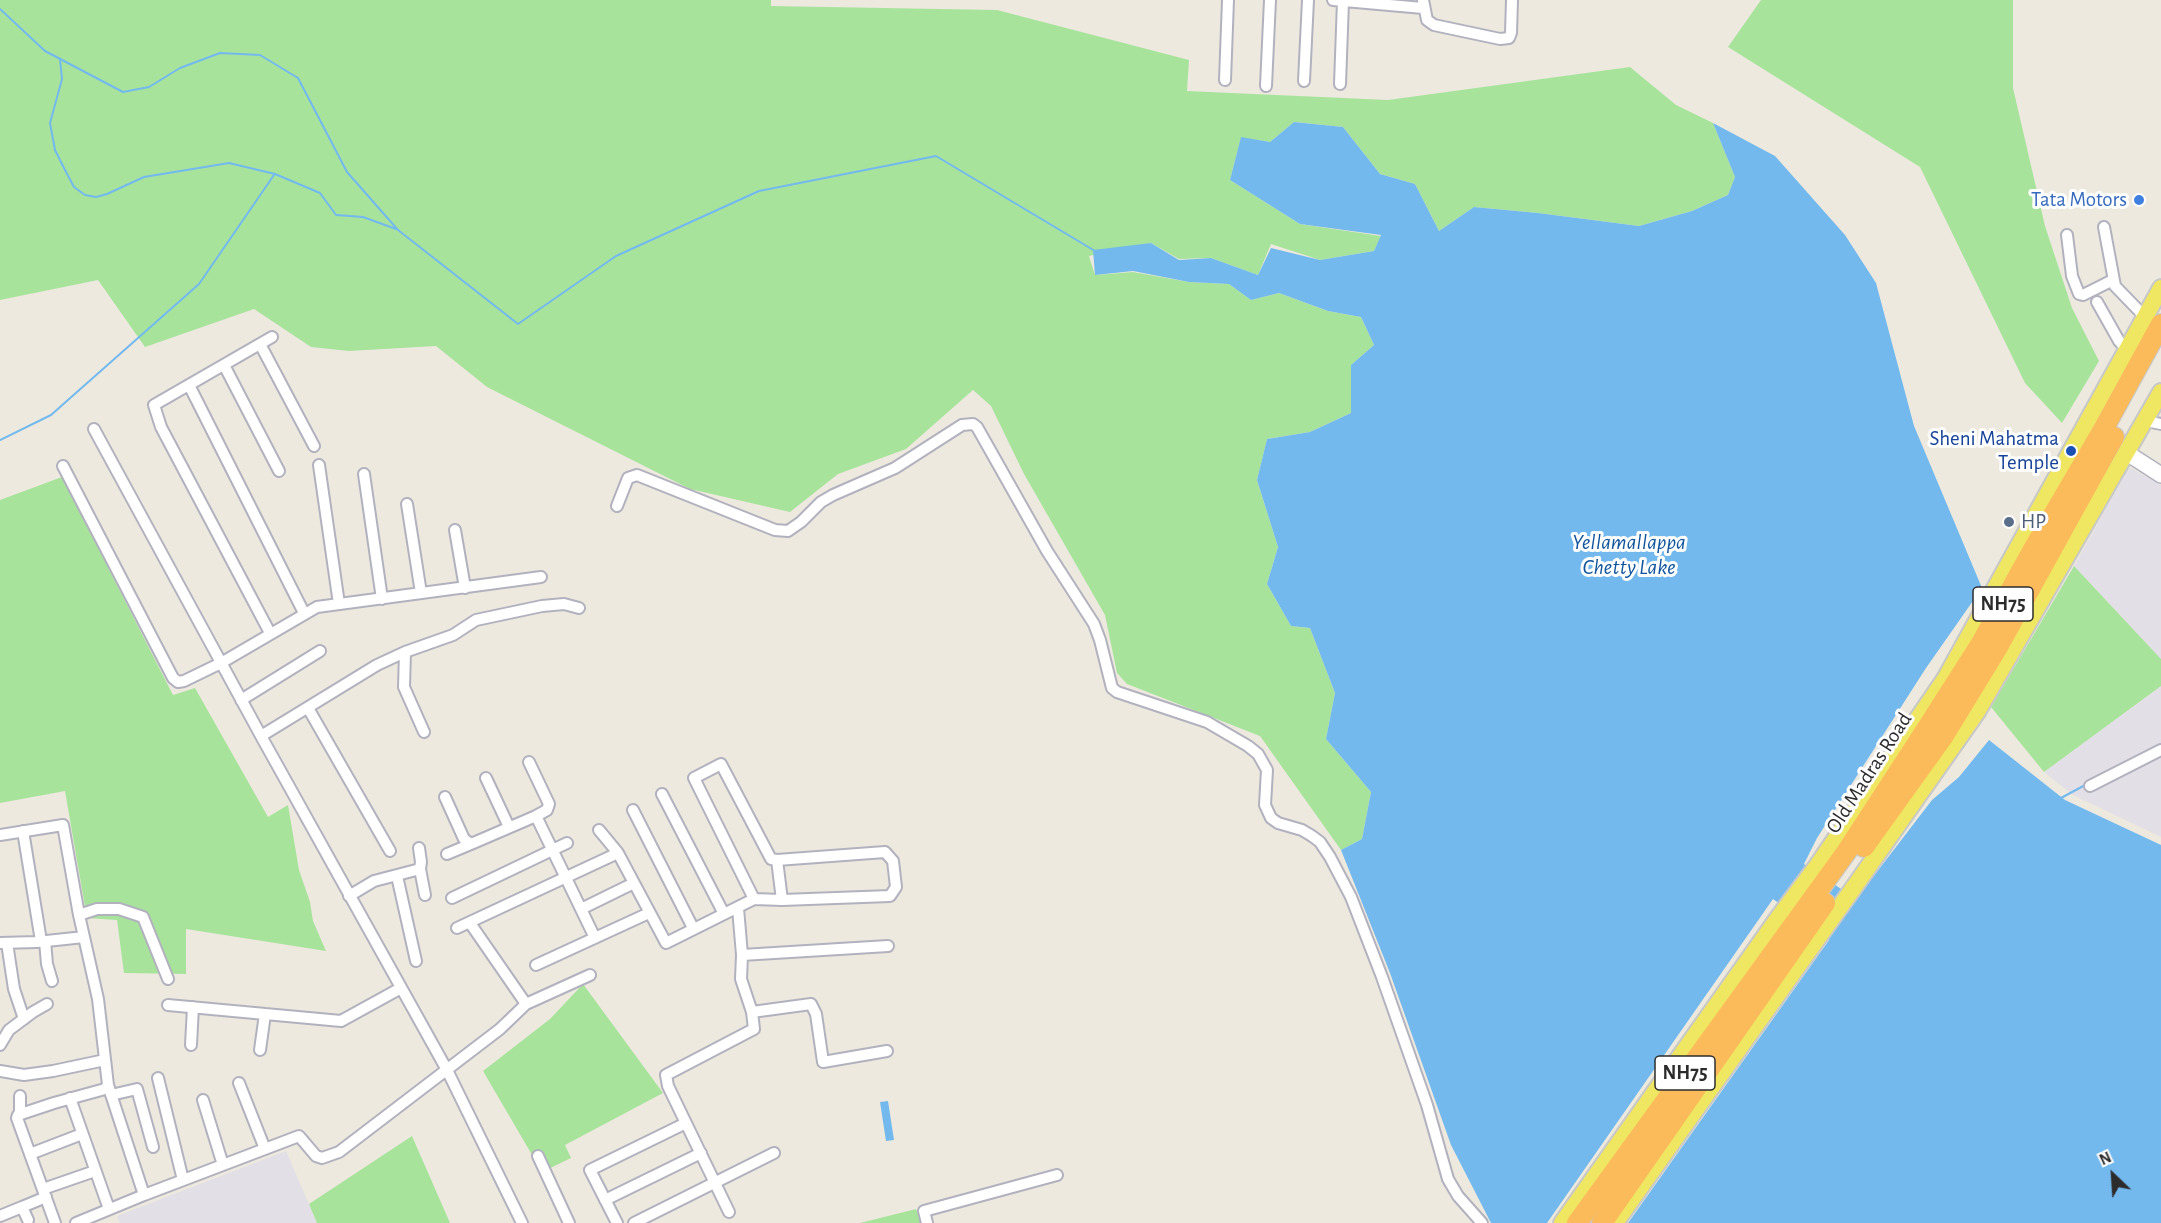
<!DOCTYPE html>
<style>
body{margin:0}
#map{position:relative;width:2161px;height:1223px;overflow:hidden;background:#ede9df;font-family:"Alegreya Sans",sans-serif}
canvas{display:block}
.north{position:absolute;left:2083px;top:1145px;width:60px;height:60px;-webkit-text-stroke:4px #fff;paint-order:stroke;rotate:335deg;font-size:16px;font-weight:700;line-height:24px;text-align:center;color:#2c2c2c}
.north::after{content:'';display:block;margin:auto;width:21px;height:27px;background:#2c2c2c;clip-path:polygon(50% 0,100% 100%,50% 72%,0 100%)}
</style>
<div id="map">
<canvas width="2161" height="1223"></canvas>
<div class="north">N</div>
</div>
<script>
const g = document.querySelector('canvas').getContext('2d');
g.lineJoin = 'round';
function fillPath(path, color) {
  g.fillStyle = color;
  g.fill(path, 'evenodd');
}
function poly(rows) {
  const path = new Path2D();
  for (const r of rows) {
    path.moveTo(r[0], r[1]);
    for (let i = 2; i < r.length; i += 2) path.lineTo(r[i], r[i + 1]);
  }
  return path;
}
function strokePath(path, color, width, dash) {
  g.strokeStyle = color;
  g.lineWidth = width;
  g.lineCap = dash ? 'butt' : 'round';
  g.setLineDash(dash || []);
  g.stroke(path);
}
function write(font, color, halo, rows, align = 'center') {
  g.font = font + ' "Alegreya Sans",sans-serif';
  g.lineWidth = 6;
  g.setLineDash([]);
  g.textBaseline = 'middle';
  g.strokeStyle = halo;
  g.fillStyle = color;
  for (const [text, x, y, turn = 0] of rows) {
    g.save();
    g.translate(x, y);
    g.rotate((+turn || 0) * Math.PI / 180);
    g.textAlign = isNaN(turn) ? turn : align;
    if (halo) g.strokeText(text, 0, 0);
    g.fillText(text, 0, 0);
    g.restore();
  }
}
fillPath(poly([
 [2129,467,2161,485,2161,659,2074,566],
 [2161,686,2161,837,2073,795,2044,772],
 [286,1151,317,1223,120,1223,117,1216]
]), '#e2dfe6');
fillPath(poly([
 [0,0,771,0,771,6,997,10,1189,60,1187,91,1388,100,1630,67,1676,105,1713,123,1735,177,1728,195,1692,211,1639,226,1538,213,1474,207,1439,231,1415,184,1380,174,1343,127,1294,122,1270,142,1241,138,1230,180,1300,224,1381,236,1374,251,1320,260,1271,244,1258,275,1211,258,1179,259,1151,243,1089,256,1095,275,1133,272,1189,282,1229,284,1251,300,1279,293,1328,311,1361,317,1374,345,1351,365,1351,413,1310,432,1267,439,1257,480,1278,547,1267,584,1291,626,1310,628,1335,693,1326,739,1371,792,1362,839,1341,850,1260,736,1127,684,1117,673,1105,615,1024,474,991,406,973,390,906,449,838,474,790,512,690,489,487,387,436,346,349,351,311,347,254,309,145,347,98,280,0,300],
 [1761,0,2013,0,2013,88,2045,226,2072,308,2099,361,2062,423,2025,383,1920,167,1728,47],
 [62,477,173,695,195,688,268,817,288,805,299,870,310,902,313,921,326,951,186,929,186,974,124,973,117,920,87,918,65,791,0,803,0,500],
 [2074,566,2161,659,2161,686,2044,772,1991,707],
 [583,984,663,1093,565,1145,571,1158,542,1172,483,1071,550,1019],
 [412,1136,450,1223,317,1223,309,1204],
 [916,1209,921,1223,860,1223]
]), '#a8e39c');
fillPath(poly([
 [1294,122,1343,127,1380,174,1415,184,1439,231,1474,207,1538,213,1639,226,1692,211,1728,195,1735,177,1713,123,1775,156,1845,235,1876,283,1914,426,1982,588,1926,668,1817,838,1804,864,1856,899,1932,800,1959,777,1989,740,2065,800,2161,845,2161,1223,1628,1223,1829,940,1773,899,1547,1223,1491,1223,1451,1145,1390,973,1341,850,1362,839,1371,792,1326,739,1335,693,1310,628,1291,626,1267,584,1278,547,1257,480,1267,439,1310,432,1351,413,1351,365,1374,345,1361,317,1328,311,1279,293,1251,300,1229,284,1189,282,1133,271,1095,275,1093,250,1151,243,1179,260,1211,258,1258,275,1271,248,1320,260,1374,251,1381,235,1300,224,1230,180,1241,137,1270,142],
 [888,1101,894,1140,886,1141,880,1102]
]), '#73b9ee');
strokePath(poly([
 [0,9,45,51,123,92,149,87,180,68,220,53,260,55,298,78,347,172,398,230,518,324,616,256,759,191,936,156,1095,251],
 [60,59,62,79,50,123,55,150,64,168,74,187,85,195,96,197,107,194,144,177,229,163,275,174,320,193,336,215,363,217,396,229],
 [0,440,51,415,199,284,274,175],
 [2153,748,2161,744],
 [1859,770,1866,780],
 [2061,798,2087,784]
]), '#73b9ee', 2);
const street = poly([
 [1333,0,1423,8],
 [1423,0,1427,20,1434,25,1500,39,1509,38,1511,33,1512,0],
 [1225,80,1228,0],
 [1304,81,1308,0],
 [1340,84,1343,1],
 [1266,86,1270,0],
 [2104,227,2115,286,2145,317],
 [2067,235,2072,276,2079,294,2083,295,2113,280],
 [2097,302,2119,341,2127,350],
 [260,344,314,446],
 [224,365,279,471],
 [189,385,304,613],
 [2146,421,2161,424],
 [94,429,261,736,447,1070,522,1223],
 [319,465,339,604],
 [63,466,173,678,178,682,184,681,221,663,317,607,541,577],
 [364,474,382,599],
 [407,504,421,593],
 [617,506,628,478,637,475,775,530,788,531,801,522,821,502,833,495,895,468,962,425,973,424,977,427,1047,551,1094,624,1100,640,1112,688,1117,692,1207,722,1248,746,1258,754,1267,770,1265,805,1271,818,1278,823,1302,830,1312,836,1320,842,1330,857,1351,897,1382,977,1427,1105,1448,1179,1458,1196,1482,1223],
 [455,530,465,588],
 [270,633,161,427,154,405,272,337],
 [405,652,404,687,424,732],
 [241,700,320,651],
 [308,708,390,851],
 [261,736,377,665,405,652,453,635,476,620,542,606,564,604,579,608],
 [529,762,549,804,547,810,536,816,595,938],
 [486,778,509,827],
 [2090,786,2161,750],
 [662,794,724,914],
 [445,797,464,839,471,844,536,816],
 [633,810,693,928],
 [599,830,618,853,634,883],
 [23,831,41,941],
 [0,835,63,825,79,915],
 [447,854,471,844],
 [420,869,425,895],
 [397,876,416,961],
 [349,896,374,881,420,869,421,862,419,848],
 [452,898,567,843],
 [754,899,694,778,721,764,771,859,777,860,885,852,893,861,896,887,890,896,782,900,777,860],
 [738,908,742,955,741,979,752,1012],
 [581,909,634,883,666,943,754,899,782,900],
 [470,923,526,1004],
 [457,928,618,853],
 [84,937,79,915,97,909,119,909,143,917,168,979],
 [45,941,47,964,52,981],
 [0,943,37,942,84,937,98,999,108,1085,144,1195],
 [7,943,14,989,24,1019],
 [742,955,888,946],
 [536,965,649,913],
 [168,1005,341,1021,401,988],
 [0,1045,9,1030,33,1012,47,1004],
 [191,1045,193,1007],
 [260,1050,265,1014],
 [0,1071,24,1075,53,1071,105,1060],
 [158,1078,183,1180],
 [239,1083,265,1149],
 [111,1095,137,1089,153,1147],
 [70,1098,109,1209],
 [203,1100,223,1165],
 [20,1113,20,1096],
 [30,1154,82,1134],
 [538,1156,569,1223],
 [43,1189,95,1171],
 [605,1200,701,1153],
 [22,1207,46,1197],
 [729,1212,668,1086,666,1075,754,1029,752,1012,811,1004,816,1014,823,1062,887,1051],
 [0,1216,22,1207,28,1220],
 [55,1223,17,1118,18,1115,54,1103,105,1089,108,1085],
 [76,1223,144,1195,299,1136,316,1156,322,1158,339,1152,500,1029,526,1004,590,975],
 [617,1223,590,1170,686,1123],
 [634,1223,774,1153],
 [927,1223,924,1211,1057,1175]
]);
const secondary = poly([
 [2127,453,2161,475]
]);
const primary = poly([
 [1562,1223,1778,918,1817,866,1945,679,2161,288],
 [1615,1223,1852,890,1977,712,2161,392]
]);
const highway = poly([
 [1864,847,1943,737,1998,647,2114,437],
 [1577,1223,1847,851,1927,728,1980,645,2032,551,2104,428,2161,324],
 [1602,1223,1825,903]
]);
strokePath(street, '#b2b2bf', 14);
strokePath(secondary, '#b2b2bf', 18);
strokePath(primary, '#c8c8c8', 20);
strokePath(highway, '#c8c8c8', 22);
strokePath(street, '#fff', 10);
strokePath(secondary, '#fff', 15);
strokePath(primary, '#efe661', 16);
strokePath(highway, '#fcbb5a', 20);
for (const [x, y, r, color] of [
 [2139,200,6,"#3f7fe0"],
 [2071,451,6,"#1a4fb4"],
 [2009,522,6,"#5c6f8a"]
]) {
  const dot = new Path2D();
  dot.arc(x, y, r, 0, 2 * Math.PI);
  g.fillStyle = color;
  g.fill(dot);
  strokePath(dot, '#fff', 2);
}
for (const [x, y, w] of [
 [2003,604,60],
 [1685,1073,60]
]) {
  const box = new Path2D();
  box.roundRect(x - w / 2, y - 17, w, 34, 4.5);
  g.fillStyle = '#fff';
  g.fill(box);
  strokePath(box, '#2c2c2c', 1.5);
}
write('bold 20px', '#2c2c2c', null, [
 ["NH75",2003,604],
 ["NH75",1685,1073]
]);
write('21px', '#366cbe', '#fff', [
 ["Tata Motors",2127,200]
], 'right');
write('21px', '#164399', '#fff', [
 ["Sheni Mahatma",2059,439],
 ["Temple",2059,463]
], 'right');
write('21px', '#4e5e75', '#fff', [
 ["HP",2021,522]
], 'left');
write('21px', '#2c2c2c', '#fff', [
 ["Old Madras Road",1869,773,-57]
]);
write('italic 22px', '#0f559d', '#fff', [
 ["Yellamallappa",1629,542],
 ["Chetty Lake",1629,567]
]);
</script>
